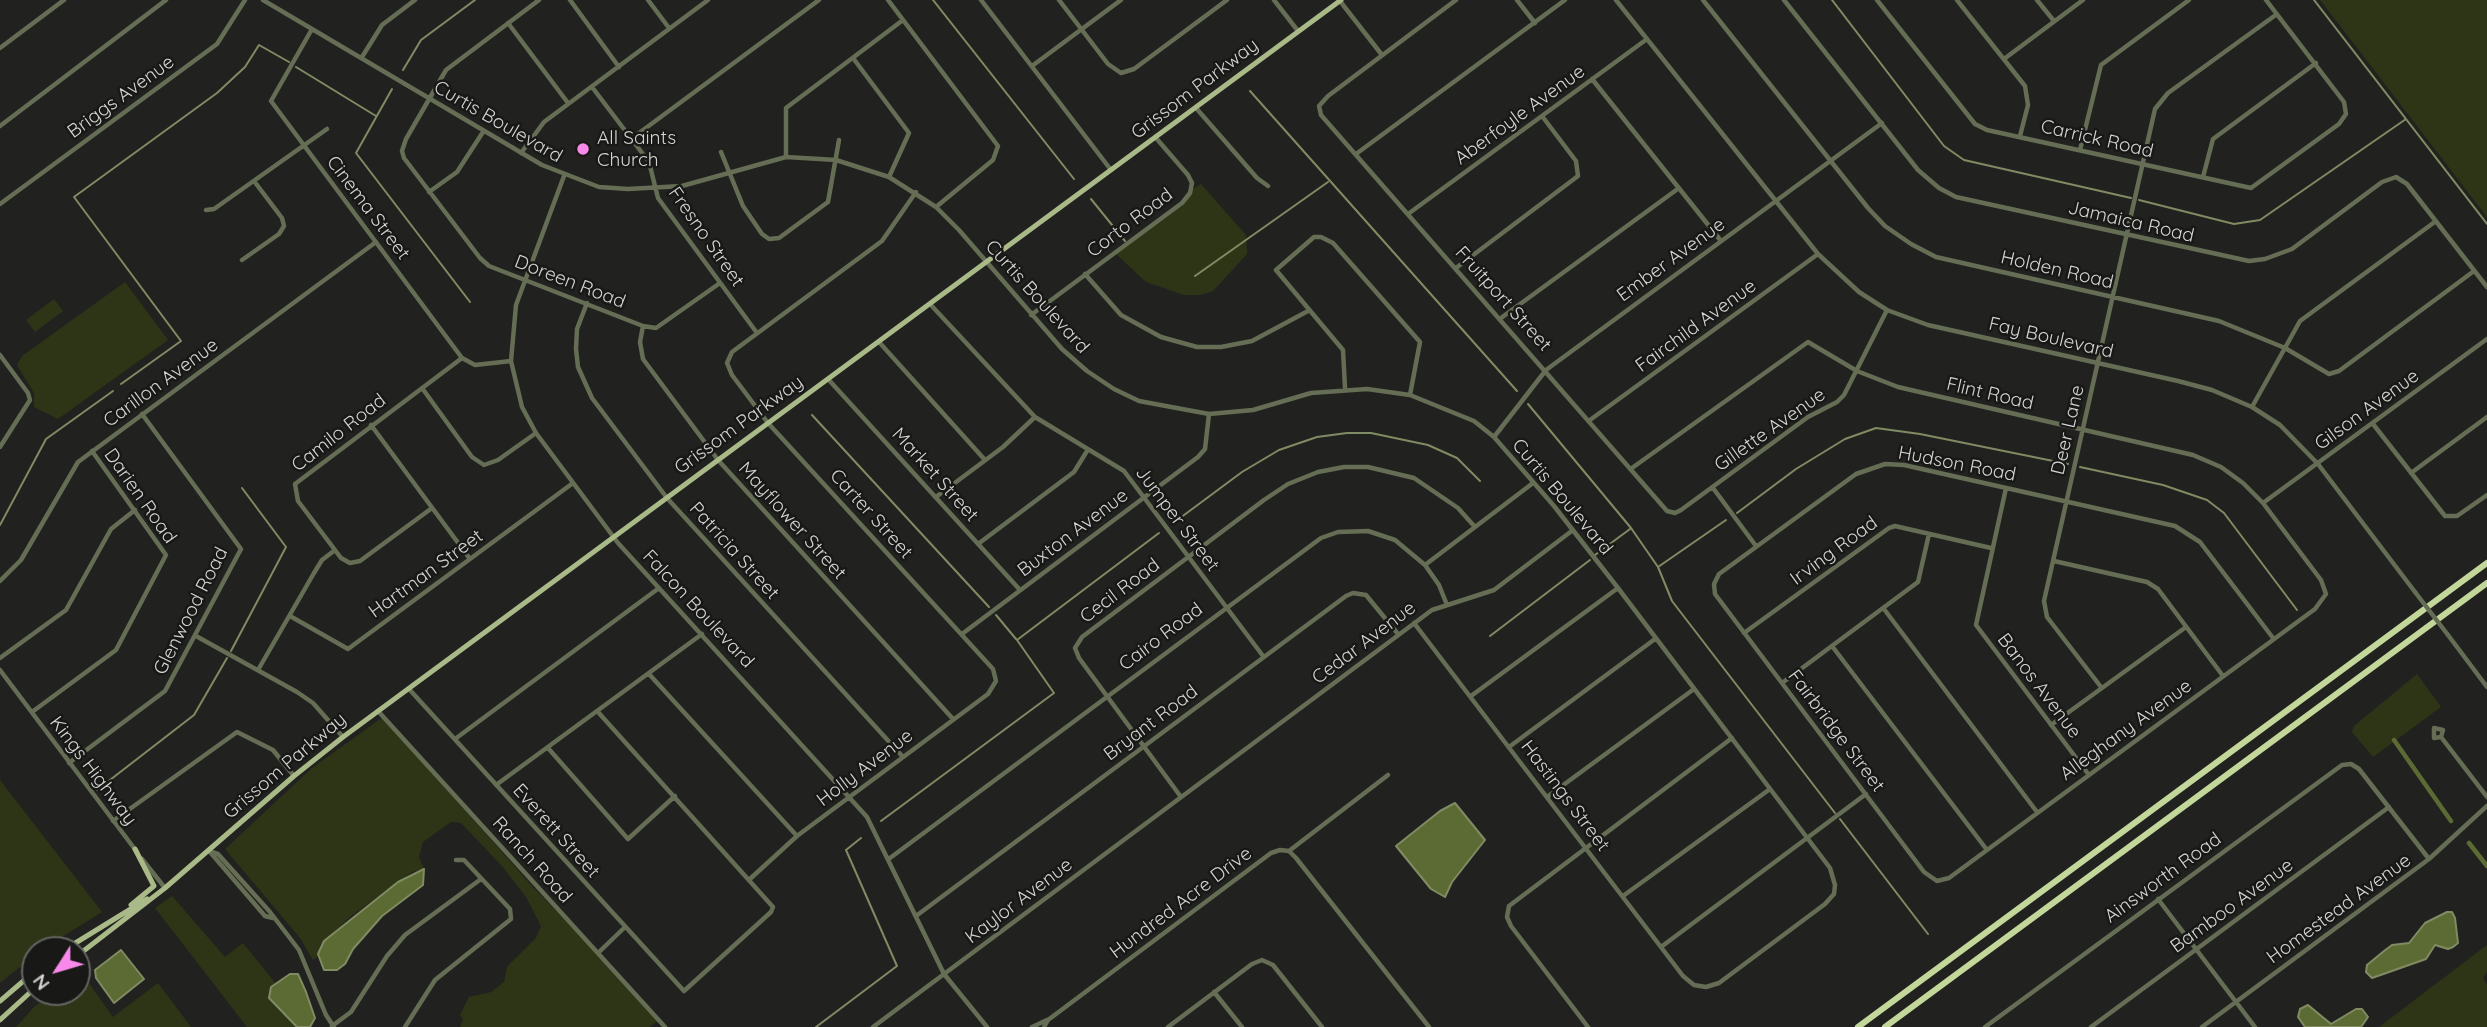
<!DOCTYPE html>
<style>
body{margin:0}
#map{position:relative;width:2487px;height:1027px;overflow:hidden;background:#21221f;font-family:Quicksand,sans-serif}
canvas{display:block}
.north{position:absolute;left:21px;top:936px;width:70px;height:70px;box-sizing:border-box;background:#181916;border:2px solid #636462;border-radius:50%;rotate:233deg;font-size:19px;font-weight:700;line-height:28px;text-align:center;color:#d4d5d3}
.north::after{content:'';display:block;margin:auto;width:24px;height:32px;background:#f888ea;clip-path:polygon(50% 0,100% 100%,50% 72%,0 100%)}
</style>
<div id="map">
<canvas width="2487" height="1027"></canvas>
<div class="north">N</div>
</div>
<script>
const g = document.querySelector('canvas').getContext('2d');
g.lineJoin = 'round';
function fillPath(path, color) {
  g.fillStyle = color;
  g.fill(path, 'evenodd');
}
function poly(rows) {
  const path = new Path2D();
  for (const r of rows) {
    path.moveTo(r[0], r[1]);
    for (let i = 2; i < r.length; i += 2) path.lineTo(r[i], r[i + 1]);
  }
  return path;
}
function strokePath(path, color, width, dash) {
  g.strokeStyle = color;
  g.lineWidth = width;
  g.lineCap = dash ? 'butt' : 'round';
  g.setLineDash(dash || []);
  g.stroke(path);
}
function write(font, color, halo, rows, align = 'center') {
  g.font = font + ' Quicksand,sans-serif';
  g.lineWidth = 5;
  g.setLineDash([]);
  g.textBaseline = 'middle';
  g.strokeStyle = halo;
  g.fillStyle = color;
  for (const [text, x, y, turn = 0] of rows) {
    g.save();
    g.translate(x, y);
    g.rotate((+turn || 0) * Math.PI / 180);
    g.textAlign = isNaN(turn) ? turn : align;
    if (halo) g.strokeText(text, 0, 0);
    g.fillText(text, 0, 0);
    g.restore();
  }
}
fillPath(poly([
 [2320,0,2487,0,2487,217,2354,44],
 [1201,184,1246,235,1247,254,1213,291,1200,295,1184,295,1146,282,1116,254,1183,205,1193,189],
 [125,282,168,340,58,419,34,407,34,393,17,365,22,356],
 [54,299,63,311,35,332,26,320],
 [2417,674,2441,707,2373,757,2352,732,2354,726],
 [383,717,532,886,660,1019,650,1027,460,1027,463,1020,460,1015,469,997,491,992,504,982,507,967,536,938,541,926,526,897,502,866,461,823,451,822,423,842,419,857,424,869,412,872,350,917,320,946,318,957,313,960,300,938,225,849,312,768],
 [0,780,102,912,41,950,35,950,35,955,0,983],
 [172,896,225,957,243,943,276,984,271,987,269,998,297,1027,247,1027,155,908],
 [2487,945,2487,972,2483,978,2487,985,2487,1027,2379,1027],
 [81,972,113,1017,158,983,191,1027,16,1027,34,1007,54,992,77,992,77,975]
]), '#2d3516');
const water = poly([
 [1455,803,1485,840,1452,882,1445,897,1431,889,1396,846,1440,811,1455,803],
 [424,869,423,885,382,916,353,949,345,964,337,970,324,970,318,954,324,941,398,882,424,869],
 [2447,912,2452,912,2455,918,2458,943,2453,947,2448,949,2435,945,2426,959,2372,978,2366,972,2367,965,2384,951,2392,945,2409,943,2425,923,2447,912],
 [121,950,144,979,114,1003,96,978,95,970,121,950],
 [290,974,298,974,306,992,315,1018,310,1027,297,1027,269,998,271,987,290,974],
 [2308,1005,2331,1024,2356,1009,2362,1009,2368,1017,2361,1027,2305,1027,2298,1017,2300,1009,2308,1005]
]);
fillPath(water, '#5c6b33');
strokePath(water, '#808b63', 2);
strokePath(poly([
 [933,0,1074,179],
 [1832,0,1944,146,1964,160,2131,198],
 [2314,0,2487,224],
 [296,67,376,116],
 [403,70,421,40,475,0],
 [392,89,356,153,470,302],
 [1250,91,1517,391],
 [1091,199,1125,241],
 [2139,200,2234,224,2260,220,2406,119],
 [1195,276,1328,182],
 [121,384,181,341,74,197,217,93,245,67,259,45,289,62],
 [1528,404,1631,528,1658,567,1672,601,1835,813],
 [812,415,989,607],
 [2080,467,2163,485,2207,500,2224,513,2297,610],
 [1737,513,1796,469,1845,439,1876,428,1920,434,2068,464],
 [1172,524,1242,472,1279,450,1317,437,1347,433,1371,433,1428,445,1457,458,1480,481],
 [0,525,46,439,113,391],
 [1595,555,1630,529],
 [1658,567,1726,520],
 [996,615,1016,639],
 [1490,636,1590,560],
 [231,651,286,547,242,488],
 [97,790,194,715,227,658],
 [1840,819,1928,934],
 [881,821,1054,693,1017,640,1159,533],
 [816,1027,897,966,846,850,861,838]
]), '#808b63', 2);
strokePath(poly([
 [2394,740,2451,821],
 [2469,843,2487,866]
]), '#5c6b33', 4.5);
strokePath(poly([
 [263,0,542,165,599,187,628,189,682,186,786,157,836,160,889,177,936,207,959,230,1062,349,1087,371,1114,389,1139,401,1209,414,1253,410,1311,393,1367,389,1410,395,1474,421,1494,437,1554,506,1618,588,1830,868,1835,885,1834,894,1825,904,1719,983,1706,987,1694,985,1683,976,1414,623],
 [539,0,446,70,406,139,402,151,404,158,480,258,489,266,643,326,656,328,720,283],
 [570,0,619,67],
 [648,0,669,28],
 [888,0,998,146,993,160,936,207],
 [981,0,1111,170],
 [1059,0,1108,64,1121,73,1134,69,1227,0],
 [1274,0,1298,31],
 [1456,0,1328,96,1319,106,1321,115,1667,511,1675,513,1681,510,1808,417,1837,402,1844,395,1887,310],
 [1517,0,1535,23],
 [1616,0,1818,254,1859,292,1887,310,1928,325,2178,381,2212,390,2252,407,2280,425,2318,464,2415,592],
 [1703,0,1868,208,1885,226,1911,244,1936,257,2219,321,2285,348,2329,374,2339,371,2474,271],
 [1784,0,1918,170,1939,188,1956,197,2249,261,2265,259,2292,249,2382,182,2396,177,2407,184,2487,287],
 [1877,0,1975,124,1987,130,2251,188,2339,124,2346,114,2344,102,2266,0],
 [1957,0,2025,86,2028,105,2020,136],
 [2037,0,2054,21],
 [1340,1,1382,55],
 [508,23,568,103],
 [312,29,271,101,462,358,475,365,511,361],
 [0,48,64,0],
 [362,57,382,25,415,0],
 [853,58,909,133,889,177],
 [2004,59,2083,0],
 [1032,66,1121,0],
 [1592,79,1721,241],
 [592,87,649,162,658,198,757,333],
 [1196,108,1257,178,1268,186],
 [0,126,166,0],
 [631,139,819,0],
 [2080,150,2101,65,2189,0],
 [721,152,743,206,762,234,769,239,779,238,828,202,839,140],
 [521,153,544,122,708,0],
 [1356,154,1565,0],
 [786,157,786,108,903,20],
 [564,176,516,305,511,361,522,407,536,433,618,543,867,817,944,974,987,1027],
 [2203,177,2213,139,2316,63],
 [429,192,457,172,483,132],
 [0,204,217,44,245,0],
 [206,210,214,209,327,129],
 [1408,214,1647,39],
 [242,260,279,234,284,226,282,218,254,181],
 [1456,268,1578,176,1576,161,1542,116],
 [1085,274,1121,315,1161,337,1197,347,1221,347,1252,341,1308,311],
 [587,303,577,329,576,349,578,367,592,398,667,498,903,757],
 [930,304,1035,417,1124,471,1263,656],
 [1031,315,1182,203,1190,193,1192,183,1188,175,1156,138],
 [1501,318,1679,188],
 [643,326,640,342,643,359,718,460,953,719],
 [879,342,985,460],
 [0,355,28,393,30,400,0,447],
 [828,379,1020,590],
 [422,388,472,457,484,465,498,460,536,433],
 [1345,388,1343,350,1276,270,1314,237,1321,237,1333,243,1420,342,1410,395],
 [2252,407,2300,321,2436,221],
 [1590,420,1818,254],
 [2373,424,2445,516,2457,516,2487,495],
 [371,425,470,559],
 [1494,437,1546,370,1882,123],
 [1632,468,1808,342,1857,371,1898,387,2193,455,2221,467,2243,483,2263,503,2321,580,2326,594,2315,609,1949,878,1937,881,1924,872,1715,594,1714,584,1719,574,1856,474,1885,464,1904,465,2175,526,2200,542,2273,638],
 [2411,473,2487,417],
 [1713,488,1756,546],
 [2006,488,1976,625,2089,775],
 [936,497,1003,447,1035,417],
 [2263,503,2487,339],
 [432,508,360,561,350,563,341,558,298,501,295,484,462,358],
 [978,544,1074,472,1087,451],
 [2054,561,2147,582,2158,589,2223,676],
 [1425,565,1533,483],
 [0,581,21,560,78,462,376,242],
 [1884,609,2037,812],
 [290,616,348,649,573,483],
 [1744,633,1889,528,1895,526,1991,548],
 [962,634,1198,457,1205,449,1209,414],
 [2448,635,2487,687],
 [196,636,297,692,313,703,343,737],
 [1832,646,1987,850],
 [0,658,66,610,111,529,135,510],
 [0,670,137,852],
 [258,670,314,573,322,560,335,550],
 [649,674,797,836],
 [1782,683,1918,582,1929,534],
 [2101,687,2047,617,2044,601,2155,109,2168,93,2277,14],
 [409,689,684,991,771,912,773,907,598,712],
 [1471,696,1618,588],
 [378,711,665,1027],
 [32,712,116,650,166,555,92,451],
 [2051,725,2186,627],
 [2441,737,2434,738,2434,728,2443,730,2441,737,2487,797],
 [455,739,659,588],
 [1509,747,1655,639],
 [548,748,628,839,675,796],
 [69,763,165,691,241,549,142,414],
 [496,785,702,634],
 [1181,797,1079,658,1075,648,1082,637,1264,500,1288,484,1318,472,1344,467,1368,467,1414,478,1458,508,1475,527],
 [1547,797,1694,689],
 [113,821,237,732,273,750,294,776],
 [209,851,218,854,270,912,299,950,326,1015,334,1027],
 [1289,851,1388,775],
 [210,852,265,916,273,918],
 [890,858,1321,538,1338,532,1368,531,1395,540,1425,565,1439,585,1447,605],
 [142,859,165,888],
 [751,878,797,836,988,694,996,681,993,669,768,423,732,375,727,363,732,352,882,241,916,192],
 [1623,896,1770,789],
 [2158,899,2255,1027],
 [916,916,1346,596,1353,593,1366,595,1398,634],
 [1661,947,1866,794],
 [598,953,625,927],
 [1214,992,1242,1027],
 [332,1026,351,1012,387,956,405,935,481,879],
 [405,1027,435,980,511,919,510,909,464,860,456,860],
 [873,1027,1432,610,1494,590,1573,530],
 [1032,1027,1047,1020],
 [1044,1027,1048,1020,1271,853,1280,850,1289,851,1296,858,1429,1027],
 [1168,1027,1252,964,1262,960,1273,965,1322,1027],
 [1588,1027,1511,926,1507,917,1509,906,1732,738],
 [1985,1027,2342,765,2351,764,2359,769,2429,859],
 [2091,1027,2389,807],
 [2202,1027,2429,859,2487,806]
]), '#656d55', 4.5);
strokePath(poly([
 [131,905,154,886,135,849],
 [64,950,147,899],
 [77,956,165,888,294,776,343,737,1341,0],
 [0,1001,35,971],
 [0,1020,35,988]
]), '#a9b987', 5);
strokePath(poly([
 [1858,1027,2487,563],
 [1885,1027,2487,583]
]), '#c4d79b', 6);
strokePath(poly([
 [2415,592,2448,635]
]), '#656d55', 4.5);
for (const [x, y, r, color] of [
 [583,149,7,"#f888ea"]
]) {
  const dot = new Path2D();
  dot.arc(x, y, r, 0, 2 * Math.PI);
  g.fillStyle = color;
  g.fill(dot);
  strokePath(dot, '#181916', 2.5);
}
write('19px', '#d4d5d3', '#181916', [
 ["Grissom Parkway",1195,89,-37],
 ["Briggs Avenue",121,97,-36],
 ["Aberfoyle Avenue",1520,115,-36],
 ["Curtis Boulevard",498,122,30],
 ["Carrick Road",2097,139,13],
 ["Cinema Street",368,208,53],
 ["Jamaica Road",2131,222,13],
 ["Corto Road",1130,223,-37],
 ["Fresno Street",706,237,55],
 ["Ember Avenue",1671,260,-36],
 ["Holden Road",2057,270,13],
 ["Doreen Road",570,282,21],
 ["Curtis Boulevard",1037,297,48],
 ["Fruitport Street",1503,299,48],
 ["Fairchild Avenue",1696,326,-36],
 ["Fay Boulevard",2051,338,13],
 ["Carillon Avenue",161,383,-36],
 ["Flint Road",1990,394,13],
 ["Gilson Avenue",2367,410,-36],
 ["Grissom Parkway",739,425,-36],
 ["Gillette Avenue",1770,430,-35],
 ["Deer Lane",2068,430,-77],
 ["Camilo Road",339,433,-38],
 ["Hudson Road",1957,464,11],
 ["Market Street",935,475,48],
 ["Darien Road",140,496,55],
 ["Curtis Boulevard",1562,497,50],
 ["Carter Street",871,514,48],
 ["Jumper Street",1177,519,53],
 ["Mayflower Street",792,521,48],
 ["Buxton Avenue",1073,533,-37],
 ["Patricia Street",734,551,48],
 ["Irving Road",1834,551,-36],
 ["Hartman Street",426,574,-36],
 ["Cecil Road",1120,591,-37],
 ["Falcon Boulevard",698,609,47],
 ["Glenwood Road",191,611,-63],
 ["Cairo Road",1161,637,-37],
 ["Cedar Avenue",1364,643,-37],
 ["Banos Avenue",2039,686,53],
 ["Bryant Road",1151,723,-37],
 ["Alleghany Avenue",2126,730,-36],
 ["Fairbridge Street",1836,731,53],
 ["Grissom Parkway",285,766,-40],
 ["Holly Avenue",865,768,-37],
 ["Kings Highway",93,771,53],
 ["Hastings Street",1565,796,53],
 ["Everett Street",556,831,48],
 ["Ranch Road",532,860,48],
 ["Ainsworth Road",2163,878,-36],
 ["Kaylor Avenue",1019,901,-37],
 ["Hundred Acre Drive",1181,903,-37],
 ["Bamboo Avenue",2232,906,-36],
 ["Homestead Avenue",2339,909,-36]
]);
write('19px', '#d4d5d3', '#181916', [
 ["All Saints",597,138],
 ["Church",597,160]
], 'left');
</script>
